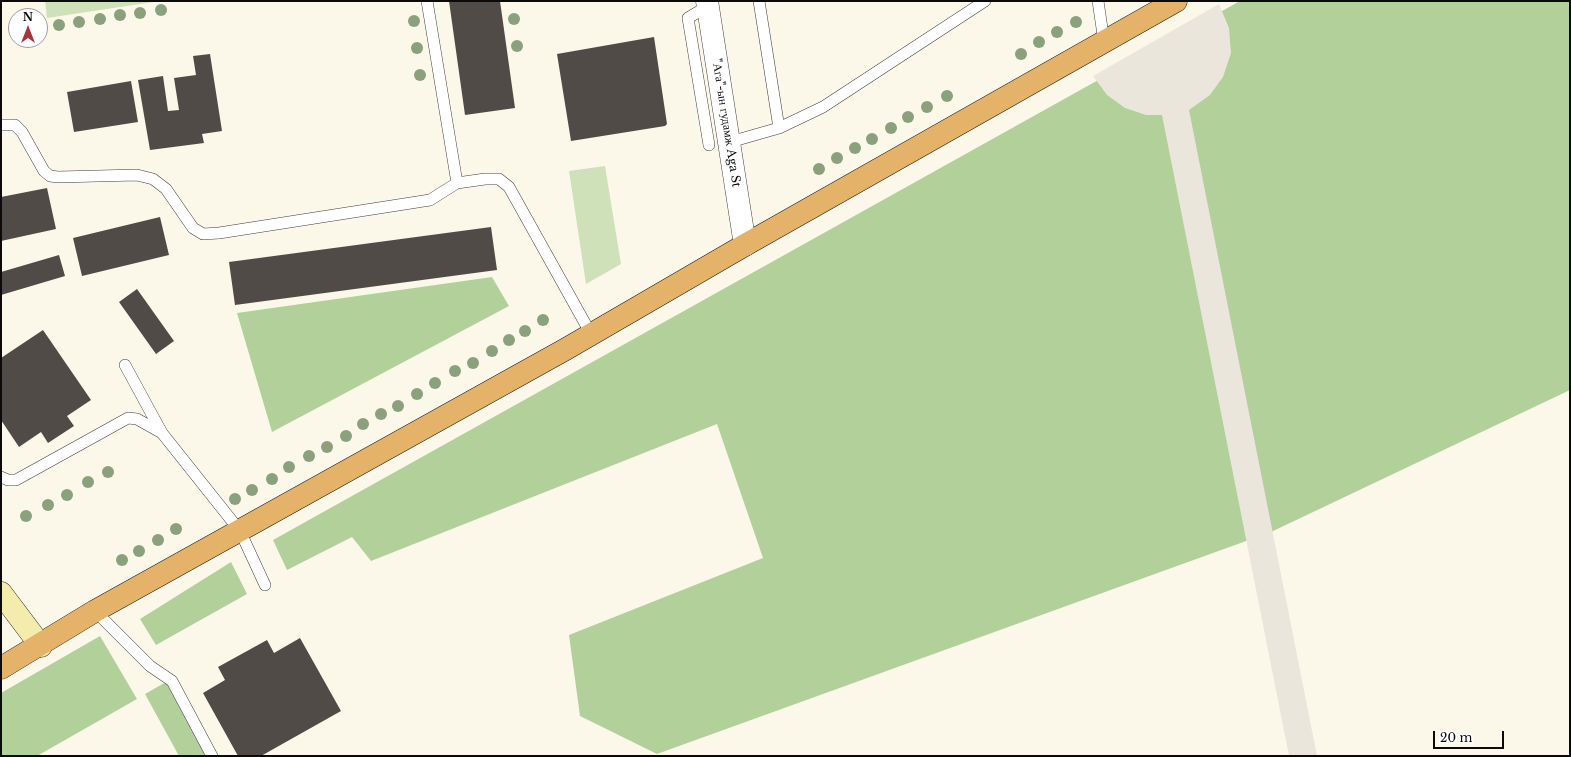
<!DOCTYPE html>
<meta charset="utf-8">
<style>
body{margin:0}
#map{position:relative;width:1571px;height:757px;overflow:hidden;background:#fcf8e9;font-family:"Libre Baskerville",serif}
canvas{display:block}
.frame{position:absolute;inset:0;border:2px solid #0a0a0a;pointer-events:none}
.north{position:absolute;left:8px;top:8px;width:40px;height:40px;box-sizing:border-box;background:#fff;border:1px solid #9d9d9d;border-radius:50%;rotate:0deg;font-size:11px;font-weight:700;line-height:16px;text-align:center;color:#0a0a0a}
.north::after{content:'';display:block;margin:auto;width:14px;height:18px;background:#a6353b;clip-path:polygon(50% 0,100% 100%,50% 72%,0 100%)}
.scale{position:absolute;left:1433px;top:731px;width:71px;height:18px;box-sizing:border-box;border:2px solid #0a0a0a;border-top:0;padding-left:5px;font-size:12px;line-height:14px;white-space:nowrap;color:#0a0a0a;-webkit-text-stroke:3px #fff;paint-order:stroke}
</style>
<div id="map">
<canvas width="1571" height="757"></canvas>
<div class="frame"></div>
<div class="north">N</div>
<div class="scale">20 m</div>
</div>
<script>
const g = document.querySelector('canvas').getContext('2d');
g.lineJoin = 'round';
function fillPath(path, color) {
  g.fillStyle = color;
  g.fill(path, 'evenodd');
}
function poly(rows) {
  const path = new Path2D();
  for (const r of rows) {
    path.moveTo(r[0], r[1]);
    for (let i = 2; i < r.length; i += 2) path.lineTo(r[i], r[i + 1]);
  }
  return path;
}
function strokePath(path, color, width, dash) {
  g.strokeStyle = color;
  g.lineWidth = width;
  g.lineCap = dash ? 'butt' : 'round';
  g.setLineDash(dash || []);
  g.stroke(path);
}
function write(font, color, halo, rows, align = 'center') {
  g.font = font + ' "Libre Baskerville",serif';
  g.lineWidth = 4;
  g.setLineDash([]);
  g.textBaseline = 'middle';
  g.strokeStyle = halo;
  g.fillStyle = color;
  for (const [text, x, y, turn = 0] of rows) {
    g.save();
    g.translate(x, y);
    g.rotate((+turn || 0) * Math.PI / 180);
    g.textAlign = isNaN(turn) ? turn : align;
    if (halo) g.strokeText(text, 0, 0);
    g.fillText(text, 0, 0);
    g.restore();
  }
}
fillPath(poly([
 [45,1,160,1,47,18],
 [605,166,621,264,586,284,569,171]
]), '#cee1b8');
fillPath(poly([
 [1240,1,1570,1,1570,390,1271,532,657,754,580,716,569,635,763,558,717,424,371,561,352,537,287,570,273,540],
 [492,277,509,306,272,432,237,313],
 [231,562,247,594,156,645,140,619],
 [100,636,137,699,37,756,1,756,1,693],
 [166,682,207,756,179,756,145,694]
]), '#b2d09a');
fillPath(poly([
 [1219,4,1229,28,1231,53,1223,77,1210,95,1189,110,1317,756,1289,756,1162,115,1146,115,1125,108,1107,95,1093,76]
]), '#eae6db');
fillPath(poly([
 [449,1,500,1,515,108,465,115],
 [654,37,667,124,665,126,571,141,557,54],
 [210,54,222,131,202,134,204,143,150,150,138,80,163,76,168,111,179,110,174,78,196,75,193,56],
 [131,81,138,122,74,132,67,92],
 [47,188,56,229,1,241,1,197],
 [160,217,169,255,82,276,73,238],
 [491,227,497,270,235,305,229,262],
 [59,255,65,276,1,295,1,272],
 [137,289,174,341,156,354,119,302],
 [43,330,91,400,67,416,74,426,48,443,41,432,19,447,1,420,1,358],
 [300,638,341,711,261,756,238,756,203,693,225,680,218,667,267,640,274,653]
]), '#514b48');
const service = poly([
 [427,1,457,183,485,179,499,179,509,187,591,334],
 [1098,1,1104,42],
 [708,6,688,18,709,145],
 [1,125,15,125,22,132,44,171,50,176,58,177,137,175,153,179,166,189,193,228,203,234,219,233,430,200,457,183],
 [779,128,823,107,985,1],
 [730,142,779,128,759,1],
 [125,365,162,433,240,531,265,585],
 [1,477,8,480,16,480,128,418,137,419,162,433],
 [95,611,150,666,172,681,212,756]
]);
const minor = poly([
 [707,1,745,245]
]);
const secondary = poly([
 [1,593,41,646]
]);
const trunk = poly([
 [1,668,95,611,566,349,745,245,1176,1]
]);
strokePath(service, '#3d3d3d', 12);
strokePath(minor, '#3d3d3d', 23);
strokePath(secondary, '#2c2c2c', 23);
strokePath(trunk, '#1b1b1b', 23);
strokePath(service, '#fff', 11);
strokePath(minor, '#fff', 22);
strokePath(secondary, '#f4ecad', 22);
strokePath(trunk, '#e4b269', 22);
g.fillStyle = '#8ba07d';
for (const [x, y] of [
 [161,10],
 [140,13],
 [120,15],
 [100,19],
 [514,19],
 [414,21],
 [79,22],
 [1076,22],
 [59,25],
 [1057,32],
 [1039,42],
 [517,46],
 [417,48],
 [1021,54],
 [420,75],
 [947,96],
 [927,107],
 [908,117],
 [891,128],
 [872,139],
 [855,148],
 [837,158],
 [819,169],
 [543,320],
 [525,331],
 [509,340],
 [492,351],
 [473,363],
 [455,371],
 [435,383],
 [417,394],
 [398,406],
 [381,414],
 [363,424],
 [346,436],
 [327,447],
 [309,456],
 [289,467],
 [108,472],
 [272,479],
 [88,482],
 [252,490],
 [67,495],
 [235,499],
 [48,505],
 [26,516],
 [176,529],
 [158,540],
 [139,551],
 [122,560]
]) {
  g.beginPath();
  g.arc(x, y, 6, 0, 2 * Math.PI);
  g.fill();
}
write('12px', '#0a0a0a', '#fff', [
 ["\"Ага\"-ын гудамж Aga St",726,123,81]
]);
</script>
